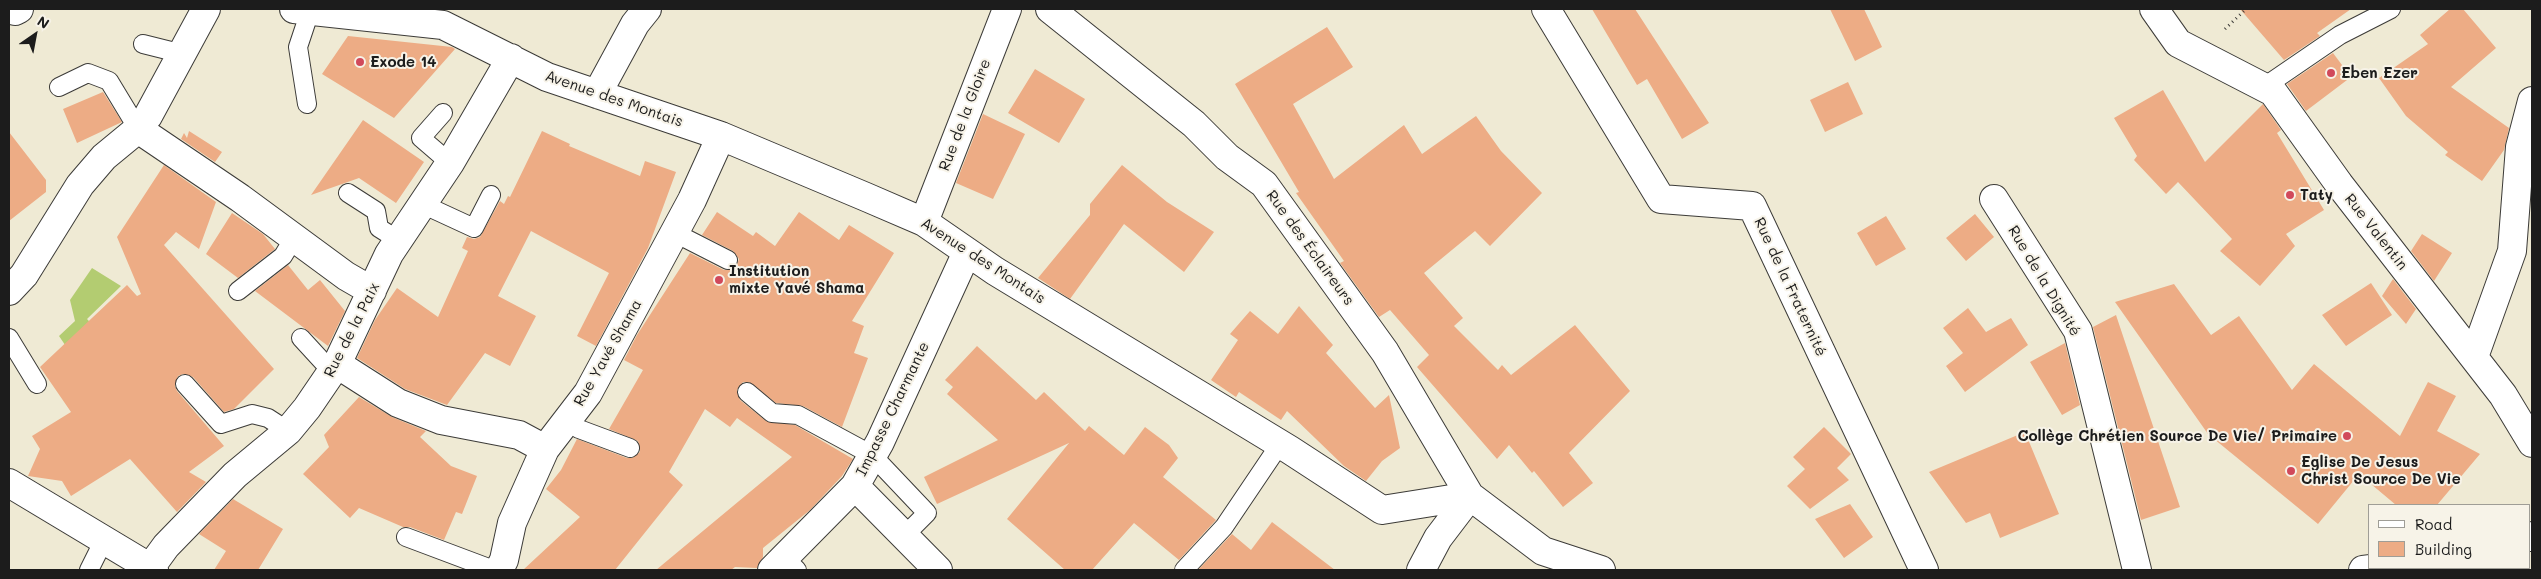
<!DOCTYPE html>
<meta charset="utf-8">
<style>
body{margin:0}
#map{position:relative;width:2541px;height:579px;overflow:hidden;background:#efead4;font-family:Mali,sans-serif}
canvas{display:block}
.frame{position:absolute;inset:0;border:10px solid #1c1c1c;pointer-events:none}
.legend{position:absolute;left:2368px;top:504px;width:162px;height:65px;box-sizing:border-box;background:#f7f3e8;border:1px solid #9f9d96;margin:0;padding:6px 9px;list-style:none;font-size:15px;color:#1c1c1c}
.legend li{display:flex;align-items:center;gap:10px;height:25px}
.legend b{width:25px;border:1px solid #9f9d96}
.north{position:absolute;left:10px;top:10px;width:50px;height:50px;-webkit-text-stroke:4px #f7f3e8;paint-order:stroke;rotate:33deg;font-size:14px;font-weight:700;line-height:20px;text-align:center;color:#1c1c1c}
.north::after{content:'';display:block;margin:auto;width:18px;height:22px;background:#1c1c1c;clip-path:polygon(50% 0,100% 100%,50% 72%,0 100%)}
</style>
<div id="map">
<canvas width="2541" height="579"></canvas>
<div class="frame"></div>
<ul class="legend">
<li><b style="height:6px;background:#fff"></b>Road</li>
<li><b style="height:14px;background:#edac85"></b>Building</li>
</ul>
<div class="north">N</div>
</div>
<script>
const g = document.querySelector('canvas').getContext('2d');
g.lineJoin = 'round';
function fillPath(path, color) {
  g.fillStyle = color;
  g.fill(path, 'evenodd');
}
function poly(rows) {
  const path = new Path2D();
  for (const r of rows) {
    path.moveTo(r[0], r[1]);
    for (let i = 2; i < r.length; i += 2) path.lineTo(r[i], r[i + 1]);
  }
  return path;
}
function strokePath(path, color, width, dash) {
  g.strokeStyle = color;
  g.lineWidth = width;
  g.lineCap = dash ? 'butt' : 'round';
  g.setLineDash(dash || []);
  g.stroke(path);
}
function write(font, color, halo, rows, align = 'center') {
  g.font = font + ' Mali,sans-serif';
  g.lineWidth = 4;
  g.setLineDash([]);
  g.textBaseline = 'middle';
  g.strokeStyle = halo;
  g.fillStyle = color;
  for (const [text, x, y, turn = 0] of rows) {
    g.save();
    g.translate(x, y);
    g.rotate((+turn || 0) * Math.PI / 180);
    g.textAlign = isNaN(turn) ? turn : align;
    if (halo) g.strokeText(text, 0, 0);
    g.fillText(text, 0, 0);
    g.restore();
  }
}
fillPath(poly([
 [92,268,121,286,87,319,117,351,84,373,59,336,75,321,70,300]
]), '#b3cc71');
fillPath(poly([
 [1592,9,1635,9,1709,123,1682,139,1647,79,1637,85],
 [1830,9,1864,9,1882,47,1855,61],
 [2240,9,2351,9,2317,33,2320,36,2284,60],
 [2450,9,2463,9,2496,48,2451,87,2509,128,2504,150,2482,181,2445,155,2448,152,2406,116,2379,78,2428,44,2420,35],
 [1327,27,1353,67,1293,104,1334,179,1404,125,1422,154,1476,116,1501,151,1542,193,1490,246,1475,231,1424,273,1463,318,1454,326,1498,370,1502,365,1511,375,1575,325,1630,391,1569,453,1593,483,1563,507,1534,471,1532,473,1509,445,1497,459,1417,367,1429,355,1390,310,1379,317,1340,263,1344,261,1296,193,1299,192,1235,84],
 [348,36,452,47,455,49,394,118,322,74],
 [2333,53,2351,77,2306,111,2287,84],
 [1035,69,1085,99,1059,143,1008,113],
 [1848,82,1863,114,1825,132,1810,100],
 [2163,90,2205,162,2263,104,2281,130,2277,133,2324,210,2286,234,2295,246,2260,286,2220,251,2232,239,2178,182,2166,194,2134,160,2137,156,2114,118],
 [103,92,122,122,77,143,63,109],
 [983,114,1025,134,993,199,956,183],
 [363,120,424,162,396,203,359,178,311,195],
 [189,131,222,152,215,162,181,139,184,133,187,138],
 [542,131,570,144,569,146,640,176,645,161,676,172,648,248,596,346,577,336,609,273,531,231,498,296,536,316,510,366,485,353,447,405,405,389,357,358,375,320,397,288,438,317,468,251,462,248,467,237,474,239,480,237,500,201,504,204,508,196,510,197],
 [9,132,46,180,46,192,9,221],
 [164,165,216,202,199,249,176,232,164,245,274,369,234,409,224,412,193,377,183,374,178,376,175,386,177,391,224,446,189,472,206,482,177,512,130,459,71,496,62,481,28,476,40,449,32,436,71,412,40,367,127,285,137,296,141,294,117,237],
 [1122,165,1167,202,1214,232,1184,272,1124,224,1070,299,1038,278,1090,215,1090,204],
 [717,212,753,236,756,232,775,246,799,212,839,240,849,225,894,253,852,321,864,326,854,353,868,358,842,427,803,406,776,403,749,382,743,382,737,390,740,400,766,421,795,425,853,459,842,476,810,510,763,548,763,557,757,568,735,567,731,570,656,570,792,457,737,418,730,427,705,409,669,472,683,485,615,570,523,570,580,517,546,489,561,470,577,439,627,458,632,458,640,452,638,441,609,429,643,370,624,360,637,335,690,253,724,270,733,269,737,265,739,259,733,251,702,235],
 [232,213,263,234,275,249,238,278,206,254],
 [1975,214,1994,237,1966,261,1946,238],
 [1886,216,1906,249,1876,266,1857,233],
 [2422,234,2452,253,2434,281,2411,251],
 [288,265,308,290,320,280,345,311,328,346,255,291],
 [2393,279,2416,309,2406,324,2382,296],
 [2371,283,2392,315,2346,346,2322,315],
 [2174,284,2211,335,2239,316,2292,390,2314,364,2400,436,2428,382,2456,396,2437,431,2480,454,2437,505,2396,505,2359,474,2318,524,2208,434,2115,302],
 [1299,306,1333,345,1326,353,1375,408,1389,395,1400,448,1382,461,1366,481,1344,466,1287,411,1281,420,1239,392,1236,397,1211,380,1238,340,1230,334,1250,311,1278,334],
 [1968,308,1986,332,2011,318,2028,345,1965,392,1946,366,1963,353,1943,328],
 [2116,315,2180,507,2141,520,2093,327],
 [2065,343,2080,405,2062,415,2030,362],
 [977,346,1036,400,1044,392,1085,431,1089,426,1124,455,1145,427,1169,445,1178,458,1163,477,1216,520,1179,560,1134,523,1092,570,1065,570,1007,519,1069,443,937,504,924,477,998,440,947,394,953,387,945,380],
 [359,397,392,417,426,431,420,437,451,466,477,476,462,514,456,512,444,540,410,527,403,527,359,508,350,518,303,474,329,447,324,435],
 [1824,427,1851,454,1837,468,1849,480,1810,509,1787,486,1805,469,1793,457],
 [2025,432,2059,514,2000,538,1990,513,1966,523,1929,472],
 [233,499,283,529,258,570,214,570,226,551,199,534],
 [1850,504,1873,537,1844,558,1815,519],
 [1272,522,1335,570,1198,570,1232,534,1251,550]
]), '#edac85');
const lane = poly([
 [143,44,171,51,181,56],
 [59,87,88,73,109,81,138,129],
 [2264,87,2340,35,2391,9],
 [307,104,298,47,310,11],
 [443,113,421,138,450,163],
 [348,193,376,211,379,228,398,240],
 [422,204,474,228,491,195],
 [675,233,728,260],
 [238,291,283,256,294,238],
 [9,338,37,384],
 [301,338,323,362,337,364],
 [185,384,221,424,252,414,268,418,288,431],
 [747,392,772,413,798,415,872,455,927,513,904,536],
 [566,421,579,429,630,448],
 [406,537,494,570],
 [786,559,797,570],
 [89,570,104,540],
 [1184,570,1224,527,1280,444]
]);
const street = poly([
 [9,9,15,11,19,9],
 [294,9,443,25,547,77,721,136,866,197,924,222,995,271,1290,450,1382,510,1470,496,1543,551,1601,570],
 [1050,9,1194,124,1227,157,1264,184,1385,352,1470,496,1438,538,1421,570],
 [1546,9,1661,199,1752,206,1924,570],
 [2154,9,2178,43,2273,92,2339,184,2503,395,2532,443],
 [597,94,635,24,647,9],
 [138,129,240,198,346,276,372,291],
 [1994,199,2078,331,2137,570],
 [924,222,1007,9],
 [9,291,24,275,80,185,104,157,138,129,148,116,206,9],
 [2474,357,2512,251,2520,147,2532,101],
 [337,364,398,403,441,420,519,435,545,449],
 [9,483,154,570],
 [855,486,938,570],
 [2530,537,2532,536],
 [150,568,166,546,235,475,288,431,307,408,337,364,389,254,450,163,511,58],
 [2505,568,2506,570],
 [499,570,504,560,512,523,545,449,588,393,692,200,721,136],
 [772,570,855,486,880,442,967,252],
 [2363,570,2379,568]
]);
strokePath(lane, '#3c3b38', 20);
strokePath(street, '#3c3b38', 30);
strokePath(poly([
 [2225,29,2246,9]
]), '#3c3b38', 3, [1, 4]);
strokePath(lane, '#fff', 18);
strokePath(street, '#fff', 28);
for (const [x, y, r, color] of [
 [360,62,5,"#d1495b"],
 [2331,73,5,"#d1495b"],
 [2290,195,5,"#d1495b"],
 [719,280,5,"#d1495b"],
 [2347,436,5,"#d1495b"],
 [2291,471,5,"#d1495b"]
]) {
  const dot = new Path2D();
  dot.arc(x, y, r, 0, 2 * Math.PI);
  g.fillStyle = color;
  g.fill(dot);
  strokePath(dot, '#f7f3e8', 2);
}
write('bold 15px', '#1c1c1c', '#f7f3e8', [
 ["Exode 14",370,62],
 ["Eben Ezer",2341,73],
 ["Taty",2300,195],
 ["Institution",729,271],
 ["mixte Yavé Shama",729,288],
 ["Collège Chrétien Source De Vie/ Primaire",2337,436,"right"],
 ["Eglise De Jesus",2301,462],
 ["Christ Source De Vie",2301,479]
], 'left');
write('15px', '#1c1c1c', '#f7f3e8', [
 ["Avenue des Montais",614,99,19],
 ["Rue de la Gloire",965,115,-69],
 ["Rue Valentin",2376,232,52],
 ["Rue des Éclaireurs",1310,248,54],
 ["Avenue des Montais",983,261,33],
 ["Rue de la Dignité",2044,281,59],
 ["Rue de la Fraternité",1790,287,65],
 ["Rue de la Paix",352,330,-63],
 ["Rue Yavé Shama",608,353,-60],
 ["Impasse Charmante",893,409,-64]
]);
</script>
